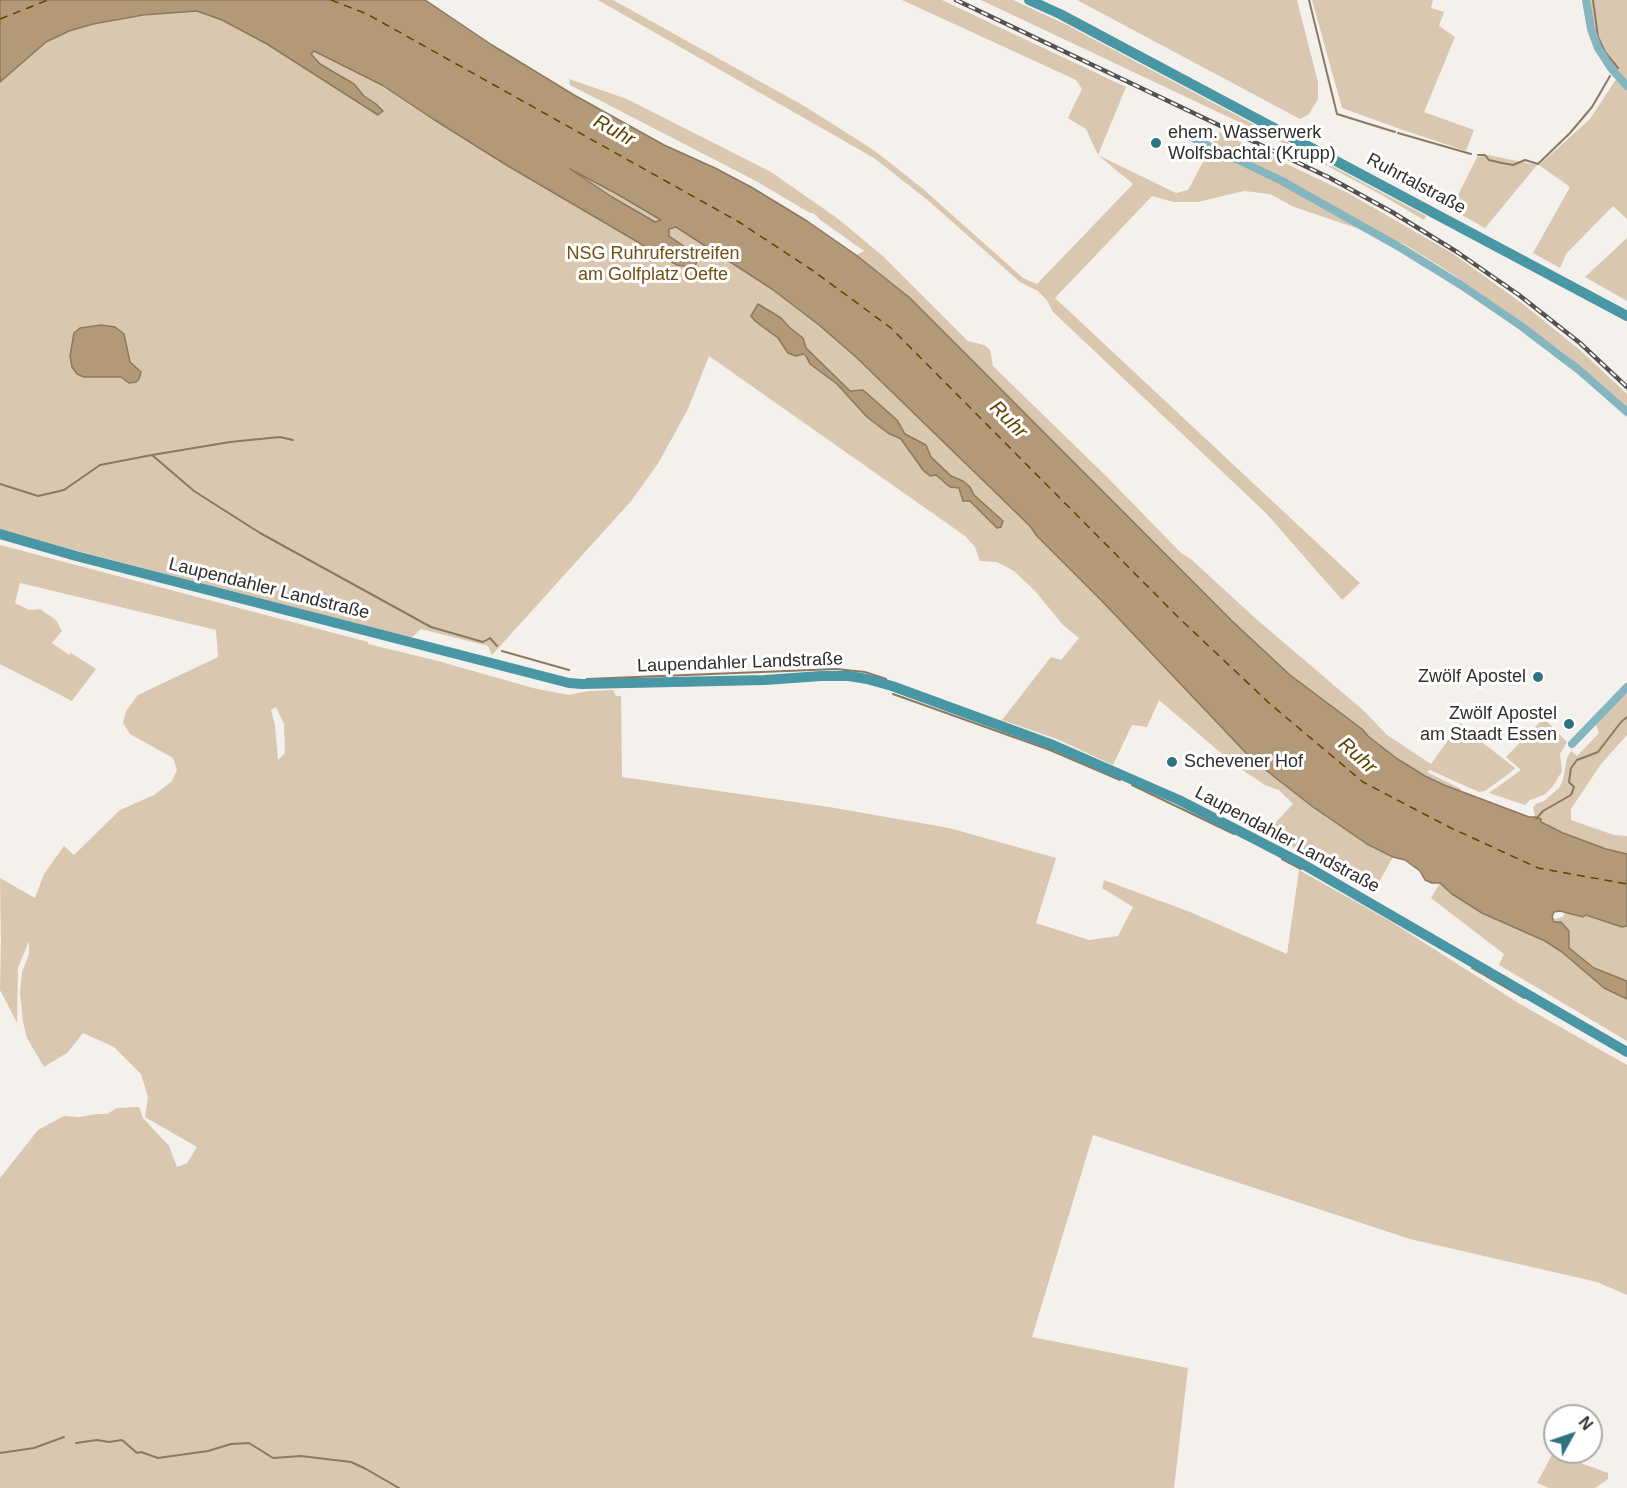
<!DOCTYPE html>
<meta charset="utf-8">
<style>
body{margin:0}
#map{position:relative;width:1627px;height:1488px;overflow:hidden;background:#f4f0eb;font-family:Helvetica,sans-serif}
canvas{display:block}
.north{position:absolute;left:1543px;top:1404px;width:60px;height:60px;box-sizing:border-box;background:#fff;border:2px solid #acabab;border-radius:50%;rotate:50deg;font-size:16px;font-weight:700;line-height:24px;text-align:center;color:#2f2e2c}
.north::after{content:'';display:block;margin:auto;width:21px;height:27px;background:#2d7480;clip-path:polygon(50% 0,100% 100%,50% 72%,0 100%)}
</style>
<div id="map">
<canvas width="1627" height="1488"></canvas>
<div class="north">N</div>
</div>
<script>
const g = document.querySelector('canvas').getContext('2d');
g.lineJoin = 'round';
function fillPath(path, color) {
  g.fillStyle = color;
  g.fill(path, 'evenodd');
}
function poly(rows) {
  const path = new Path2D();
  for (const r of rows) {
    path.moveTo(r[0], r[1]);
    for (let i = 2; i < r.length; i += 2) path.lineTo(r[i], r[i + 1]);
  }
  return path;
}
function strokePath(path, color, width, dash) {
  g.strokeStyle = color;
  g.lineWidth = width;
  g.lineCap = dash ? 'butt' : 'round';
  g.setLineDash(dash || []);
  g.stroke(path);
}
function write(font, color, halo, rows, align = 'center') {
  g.font = font + ' Helvetica,sans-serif';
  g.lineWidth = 6;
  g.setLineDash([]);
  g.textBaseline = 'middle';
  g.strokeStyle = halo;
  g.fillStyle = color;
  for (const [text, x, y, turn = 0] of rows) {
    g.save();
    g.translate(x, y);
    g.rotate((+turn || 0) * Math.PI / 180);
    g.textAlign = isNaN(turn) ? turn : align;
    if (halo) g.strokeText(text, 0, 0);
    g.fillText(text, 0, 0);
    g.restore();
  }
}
fillPath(poly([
 [598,0,613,0,806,107,875,151,922,188,1023,278,1037,284,1133,184,1098,155,1086,129,1068,118,1082,89,1076,80,902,0,942,0,1126,87,1098,155,1176,193,1188,190,1219,132,1348,193,1452,253,1523,304,1581,351,1627,394,1627,407,1564,353,1454,275,1404,244,1294,207,1270,194,1244,191,1198,202,1174,202,1152,196,1055,298,1360,583,1342,600,1266,513,1053,312,1047,300,1038,291,1020,282,930,202,874,158],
 [981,0,1013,0,1065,24,1426,216,1424,220,1378,193,1294,148],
 [1077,0,1297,0,1318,82,1318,99,1309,114,1300,119],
 [1312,0,1433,0,1431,8,1444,12,1439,26,1455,37,1424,112,1474,130,1466,151,1400,129,1342,108],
 [1590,0,1627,0,1627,80,1608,59,1598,40,1592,21],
 [200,11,296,30,571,163,677,224,772,288,833,334,1030,526,1037,536,1102,601,1246,753,1313,807,1367,844,1393,857,1373,893,1304,853,1266,833,1293,804,1279,790,1265,785,1235,765,1159,700,1147,727,1132,725,1113,765,1057,739,1002,720,1051,657,1061,660,1079,638,1063,625,1036,592,1014,571,997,562,980,561,975,547,965,536,709,356,688,409,659,462,632,500,492,655,488,646,421,629,412,637,404,636,74,550,0,529,0,80,46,42,89,20],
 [1617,78,1627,89,1627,219,1613,206,1566,254,1560,268,1533,253,1570,187,1539,165,1590,119],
 [569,79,627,99,771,172,837,218,884,257,968,341,984,345,990,350,993,366,1108,478,1181,553,1192,560,1255,618,1363,710,1387,735,1431,764,1460,723,1476,735,1478,739,1515,768,1511,772,1485,791,1479,792,1430,770,1427,772,1461,789,1460,791,1425,776,1396,758,1290,675,1233,622,910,298,856,255,864,251,819,219,818,217,813,213,810,213,756,181,570,85],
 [1488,155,1537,165,1485,228,1451,209,1477,157],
 [1627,238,1627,301,1585,277],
 [0,545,368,642,368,644,434,660,533,688,569,695,588,691,613,690,616,696,621,696,622,777,829,807,949,828,1056,858,1036,923,1089,940,1118,936,1133,907,1102,888,1104,880,1190,912,1287,954,1299,870,1390,921,1520,1004,1627,1065,1627,1295,1597,1282,1410,1239,1093,1135,1032,1337,1188,1368,1174,1488,0,1488,0,1178,38,1130,64,1116,80,1117,97,1114,107,1114,117,1108,139,1107,143,1118,169,1146,177,1167,187,1163,197,1147,145,1117,148,1097,141,1074,114,1047,83,1033,67,1053,44,1067,27,1038,23,1022,20,994,22,972,29,954,29,941,18,968,17,1023,0,990,1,941,0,878,35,898,44,874,64,846,74,855,120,810,154,795,172,781,177,770,173,758,130,734,123,723,126,711,138,695,218,657,216,630,20,583,15,603,29,610,40,609,56,620,62,631,52,643,69,655,71,653,96,669,72,701,0,664],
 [276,707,284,724,285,753,278,760,275,725,271,710],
 [1627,690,1627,735,1601,764,1571,809,1571,820,1614,835,1627,836,1627,854,1606,849,1563,833,1540,822,1540,819,1535,817,1533,807,1536,804,1544,801,1559,788,1563,780,1567,758,1571,751,1577,756,1599,733,1595,722],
 [1544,718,1567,742,1560,754,1562,771,1553,786,1544,795,1530,800,1525,805,1489,793,1521,770,1506,757],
 [1440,883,1452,894,1482,913,1545,941,1562,952,1604,988,1627,999,1627,1041,1499,965,1504,954,1431,898],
 [1565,912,1583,917,1586,914,1622,927,1627,926,1627,981,1594,968,1569,948,1552,917,1555,919,1563,917],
 [1553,1453,1608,1473,1608,1479,1595,1488,1549,1488,1537,1483]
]), '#d9c7b0');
const water = poly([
 [0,0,425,0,492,45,574,95,664,145,715,168,751,187,807,221,856,255,910,298,1233,622,1290,675,1362,729,1368,736,1396,758,1425,776,1444,785,1529,817,1535,817,1541,819,1541,822,1563,833,1606,849,1627,854,1627,926,1622,927,1586,915,1583,917,1560,911,1554,912,1552,917,1554,922,1561,922,1569,931,1569,948,1594,968,1627,981,1627,999,1604,988,1562,952,1545,941,1482,913,1452,894,1440,883,1432,883,1425,880,1420,871,1405,860,1393,857,1367,844,1313,807,1272,775,1246,753,1102,601,1037,536,1030,526,856,357,819,325,772,289,676,227,669,229,669,236,694,253,698,258,696,264,690,267,677,265,508,166,433,119,382,85,314,51,311,54,320,64,354,84,364,96,376,104,383,111,378,115,267,44,222,20,197,11,143,15,93,24,69,31,46,42,0,82,0,0],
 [570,169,617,194,661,220,655,222,612,197,570,169],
 [758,304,781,318,789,327,803,338,806,348,850,391,863,390,897,420,905,434,926,445,931,457,951,476,963,481,970,487,974,495,1003,521,1001,527,997,528,970,501,963,501,959,488,950,487,936,475,930,476,923,470,901,439,888,433,867,417,837,384,810,364,806,356,803,354,796,356,788,353,778,338,755,321,751,316,758,304],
 [101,325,115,327,124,334,130,362,141,372,139,379,136,382,129,383,121,377,84,377,77,374,72,367,70,356,74,333,80,328,101,325]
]);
fillPath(water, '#b39977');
strokePath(water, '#8b7960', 1.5);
strokePath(poly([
 [1309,0,1337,114,1395,132],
 [1593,0,1598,37,1605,52,1618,68],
 [1398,133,1471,154],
 [1478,155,1485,155,1489,160,1502,163,1513,165,1525,160,1538,164,1570,133,1592,107,1610,76],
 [152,455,194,491,260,533,431,627,483,642,490,638,497,646],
 [0,484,38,496,64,490,100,465,152,455,230,442,280,437,293,440],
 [502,651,569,670],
 [587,679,836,669,865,672,886,679],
 [893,694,1050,750,1120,780],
 [1132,785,1234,834],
 [1536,819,1543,811,1571,795,1574,787,1569,782,1571,768,1577,760,1598,752,1621,722,1627,717],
 [1282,859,1301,869],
 [1472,968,1524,998],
 [76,1443,97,1440,109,1442,122,1440,137,1453,141,1452,158,1458,208,1451,231,1444,249,1443,273,1458,301,1456,351,1462,366,1469,399,1488],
 [0,1453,34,1448,64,1437]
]), '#8b7960', 2);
strokePath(poly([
 [331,0,367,14,739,222,812,270,891,328,1178,617,1269,703,1363,782,1451,828,1538,868,1627,884],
 [0,19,48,0]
]), '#654100', 1.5, [8, 6]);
strokePath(poly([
 [1586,0,1591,29,1598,48,1611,68,1627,86],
 [1174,129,1282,181,1401,248,1461,285,1521,326,1579,370,1627,412],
 [1572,744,1627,687]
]), '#85b5be', 8);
strokePath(poly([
 [1029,0,1060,14,1627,316],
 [0,534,76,556,569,683,582,684,765,680,821,676,849,676,867,679,892,686,1053,745,1179,800,1301,863,1627,1052]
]), '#4997a4', 10);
const rail = poly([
 [956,0,1330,178,1392,212,1457,252,1519,295,1580,343,1627,387]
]);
strokePath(rail, '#545250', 4.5);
strokePath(rail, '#fff', 2, [7]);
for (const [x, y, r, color] of [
 [1156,143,6,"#2d7480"],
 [1538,677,6,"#2d7480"],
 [1569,724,6,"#2d7480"],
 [1172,762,6,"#2d7480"]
]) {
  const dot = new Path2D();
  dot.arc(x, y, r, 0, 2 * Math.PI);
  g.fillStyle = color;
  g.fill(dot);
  strokePath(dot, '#fff', 2);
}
write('18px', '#2f2e2c', '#fff', [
 ["ehem. Wasserwerk",1168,133],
 ["Wolfsbachtal (Krupp)",1168,154],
 ["Zwölf Apostel",1526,677,"right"],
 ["Zwölf Apostel",1557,714,"right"],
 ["am Staadt Essen",1557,735,"right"],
 ["Schevener Hof",1184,762]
], 'left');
write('18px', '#2f2e2c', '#fff', [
 ["Ruhrtalstraße",1416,184,28],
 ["Laupendahler Landstraße",269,589,14],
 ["Laupendahler Landstraße",740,663,-2],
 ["Laupendahler Landstraße",1287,840,28]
]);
write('18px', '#734f15', '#fff', [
 ["NSG Ruhruferstreifen",653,254],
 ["am Golfplatz Oefte",653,275]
]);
write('italic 20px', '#654100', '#fff', [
 ["Ruhr",614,131,29],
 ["Ruhr",1008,420,45],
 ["Ruhr",1357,756,42]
]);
</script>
